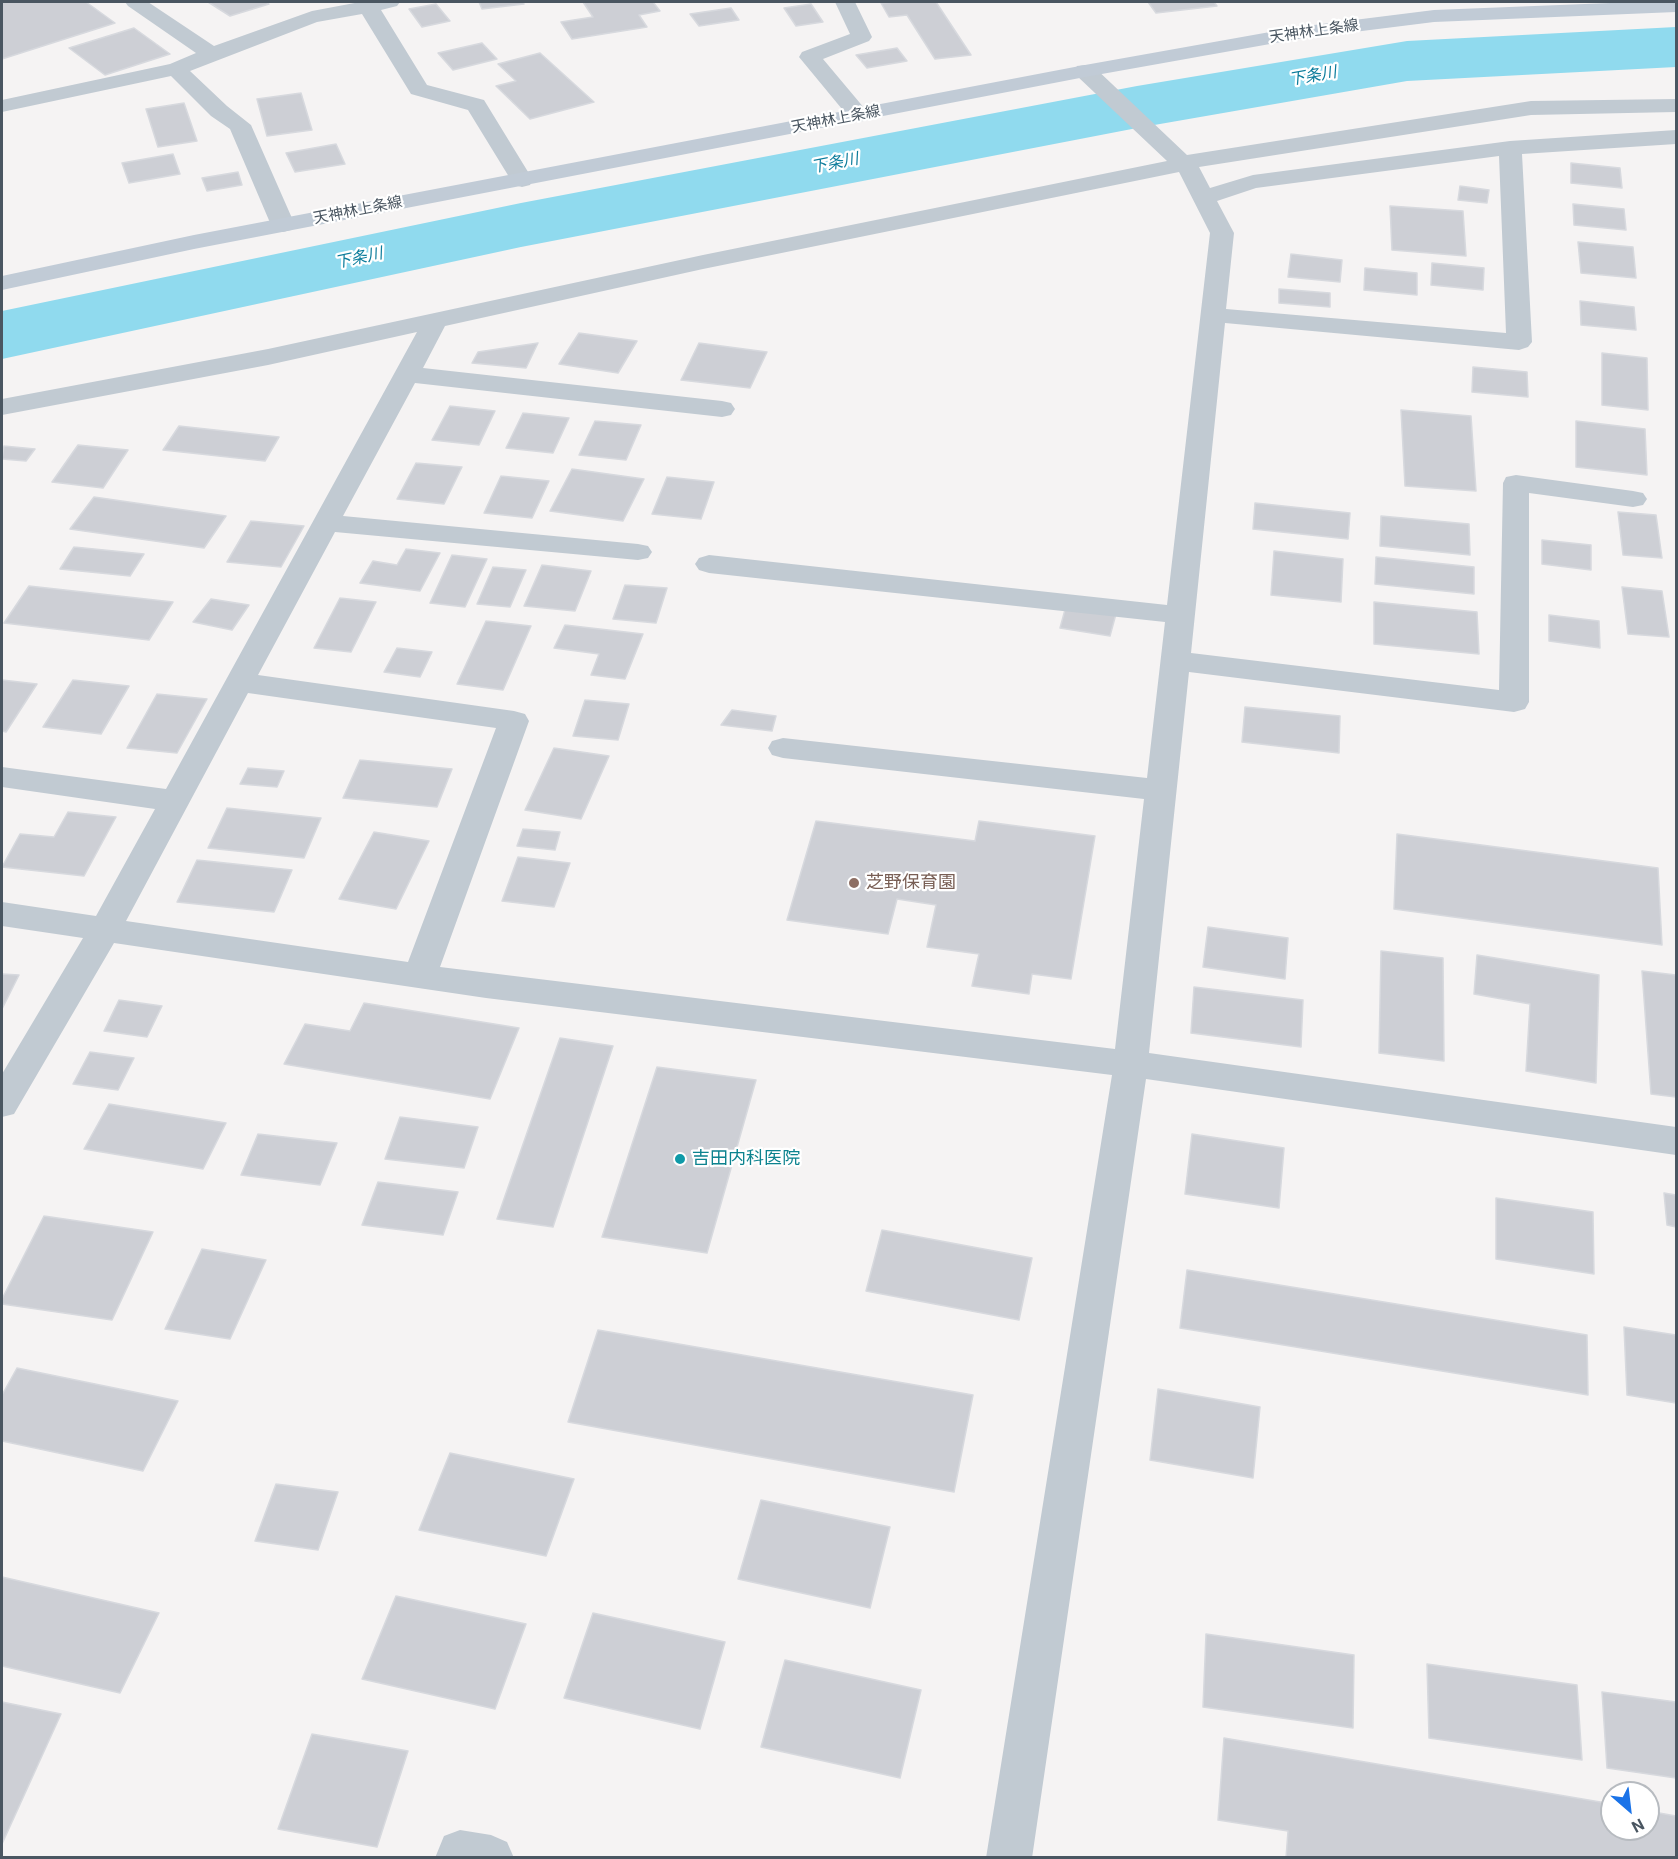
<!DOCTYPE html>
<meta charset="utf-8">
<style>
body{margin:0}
#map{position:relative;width:1678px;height:1859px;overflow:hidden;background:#f5f3f3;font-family:Roboto,sans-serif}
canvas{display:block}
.frame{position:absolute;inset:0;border:3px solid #4a5661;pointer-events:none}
.north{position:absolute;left:1600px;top:1781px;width:60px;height:60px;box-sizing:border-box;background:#fff;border:2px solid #b7bbc0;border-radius:50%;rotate:152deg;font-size:16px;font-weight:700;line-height:24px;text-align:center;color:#4a5661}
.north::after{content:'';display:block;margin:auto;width:21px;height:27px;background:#1a73e8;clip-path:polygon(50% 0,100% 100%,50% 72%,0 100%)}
</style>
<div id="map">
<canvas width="1678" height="1859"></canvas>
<div class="frame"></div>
<div class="north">N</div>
</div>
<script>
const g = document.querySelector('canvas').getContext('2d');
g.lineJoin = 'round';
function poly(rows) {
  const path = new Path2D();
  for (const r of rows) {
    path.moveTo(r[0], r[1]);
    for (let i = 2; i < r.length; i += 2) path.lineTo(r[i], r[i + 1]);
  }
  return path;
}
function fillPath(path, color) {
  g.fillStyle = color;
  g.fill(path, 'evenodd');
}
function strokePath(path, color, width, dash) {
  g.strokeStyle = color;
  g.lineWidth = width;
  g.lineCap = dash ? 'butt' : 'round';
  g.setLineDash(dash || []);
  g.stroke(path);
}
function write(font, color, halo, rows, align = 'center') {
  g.font = font + ' Roboto,"Noto Sans JP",sans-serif';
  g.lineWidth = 4.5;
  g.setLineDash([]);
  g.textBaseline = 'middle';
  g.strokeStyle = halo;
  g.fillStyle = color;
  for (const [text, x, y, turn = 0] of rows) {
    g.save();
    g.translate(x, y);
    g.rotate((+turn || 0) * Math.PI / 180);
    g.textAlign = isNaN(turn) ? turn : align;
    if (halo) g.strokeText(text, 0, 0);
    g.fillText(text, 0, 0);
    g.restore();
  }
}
fillPath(poly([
 [1676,27,1676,67,1407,81,1137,128,521,247,2,359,2,311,521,203,1137,86,1407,41,1676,27]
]), '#90daee');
const building = poly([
 [2,2,86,2,115,23,2,59,2,2],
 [208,2,266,2,269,4,230,16,208,2],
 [479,2,523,2,524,4,482,9,479,2],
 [583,2,653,2,660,11,639,15,647,27,572,39,561,22,593,17,583,2],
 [897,2,936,2,971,55,935,59,907,15,889,17,881,3,897,2],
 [1148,2,1214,2,1217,6,1156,13,1148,2],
 [436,4,450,21,422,27,409,9,436,4],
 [811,4,823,22,796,26,784,8,811,4],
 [731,8,739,20,699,26,690,14,731,8],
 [134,28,170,54,105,75,69,48,134,28],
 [482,43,497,59,453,70,438,53,482,43],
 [897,48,907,61,867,68,856,55,897,48],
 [540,53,594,102,530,119,496,86,516,81,498,64,540,53],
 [301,93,312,130,267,136,257,99,301,93],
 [184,103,197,141,158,147,146,109,184,103],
 [336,144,345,164,295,172,286,153,336,144],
 [173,154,180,174,129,183,122,163,173,154],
 [1571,163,1620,168,1622,188,1571,183,1571,163],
 [238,172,242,185,207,191,202,178,238,172],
 [1460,186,1489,190,1487,203,1458,200,1460,186],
 [1573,204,1624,209,1626,230,1574,225,1573,204],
 [1390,206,1463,211,1466,256,1392,250,1390,206],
 [1578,242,1633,247,1636,278,1581,273,1578,242],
 [1291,254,1342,260,1340,282,1288,277,1291,254],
 [1432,263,1484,268,1483,290,1431,285,1432,263],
 [1365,268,1417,273,1417,295,1364,290,1365,268],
 [1279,289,1330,293,1330,307,1279,303,1279,289],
 [1580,301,1634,307,1636,330,1581,325,1580,301],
 [579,333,637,341,618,373,559,364,579,333],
 [538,343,526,368,472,363,478,352,538,343],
 [699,343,767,352,750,388,681,380,699,343],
 [1602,353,1647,358,1648,410,1602,405,1602,353],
 [1473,367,1527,372,1528,397,1472,392,1473,367],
 [450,406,495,411,479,445,432,440,450,406],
 [1401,410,1471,416,1476,491,1405,486,1401,410],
 [523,413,569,418,553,453,506,448,523,413],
 [595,421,641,425,626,460,579,455,595,421],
 [1576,421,1645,429,1647,475,1576,467,1576,421],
 [179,426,279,437,265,461,163,450,179,426],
 [78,445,128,450,103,488,52,482,78,445],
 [4,446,35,449,26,461,2,459,4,446],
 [416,463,462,467,444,504,397,499,416,463],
 [572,469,644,479,623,521,550,511,572,469],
 [501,476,549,481,532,518,484,513,501,476],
 [667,477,714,482,701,519,652,514,667,477],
 [94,497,226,516,204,548,70,529,94,497],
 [1255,503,1350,513,1348,539,1253,529,1255,503],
 [1618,512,1656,515,1662,558,1623,555,1618,512],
 [1381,516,1469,524,1470,555,1380,546,1381,516],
 [251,521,304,526,281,567,227,562,251,521],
 [1542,540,1591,545,1591,570,1542,564,1542,540],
 [74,547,144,554,130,576,60,569,74,547],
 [406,549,440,553,420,591,360,583,373,561,397,565,406,549],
 [1274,551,1343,559,1341,602,1271,595,1274,551],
 [452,555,487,559,465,607,430,603,452,555],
 [1376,557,1474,567,1474,594,1375,584,1376,557],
 [542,565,591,571,575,611,524,606,542,565],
 [493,567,526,570,510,607,477,604,493,567],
 [625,585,667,588,656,623,613,619,625,585],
 [29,586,173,602,149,640,4,623,29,586],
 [1622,587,1662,591,1669,637,1628,634,1622,587],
 [340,598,376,602,351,652,314,648,340,598],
 [211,599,249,605,232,630,193,622,211,599],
 [1374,602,1477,612,1479,654,1374,644,1374,602],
 [1066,606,1116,614,1110,636,1060,628,1066,606],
 [1549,615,1599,621,1600,648,1549,641,1549,615],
 [486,621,531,626,503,690,457,684,486,621],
 [565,625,643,634,625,679,591,675,599,654,554,648,565,625],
 [397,648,432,652,420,677,384,672,397,648],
 [2,680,37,684,6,732,2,731,2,680],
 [73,680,129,686,101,734,43,727,73,680],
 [157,694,207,699,177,753,127,748,157,694],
 [585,700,629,704,618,740,573,736,585,700],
 [1245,707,1340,716,1339,753,1242,742,1245,707],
 [732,710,776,716,772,731,721,725,732,710],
 [554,748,609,756,581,819,525,810,554,748],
 [360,760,452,769,437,807,343,798,360,760],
 [248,768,284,771,277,787,240,784,248,768],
 [227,808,321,818,304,858,208,848,227,808],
 [68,812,116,817,84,876,2,867,20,834,54,837,68,812],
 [816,821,975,841,979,821,1095,836,1071,979,1032,974,1029,994,972,986,979,954,927,947,936,905,897,899,888,934,787,920,816,821],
 [523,829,560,832,555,850,517,846,523,829],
 [374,832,429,841,396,909,339,899,374,832],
 [1397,834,1658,868,1662,945,1394,909,1397,834],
 [518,857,570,863,554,907,502,901,518,857],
 [197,860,292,870,274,912,177,902,197,860],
 [1208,927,1288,938,1285,979,1203,967,1208,927],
 [1381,951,1443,958,1444,1061,1379,1053,1381,951],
 [1477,955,1599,975,1596,1083,1526,1071,1530,1004,1474,994,1477,955],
 [1642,971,1676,975,1676,1097,1651,1094,1642,971],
 [2,974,19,975,2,1009,2,974],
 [1194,987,1303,1000,1301,1047,1191,1033,1194,987],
 [119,1000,162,1006,147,1037,104,1031,119,1000],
 [364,1003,519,1028,490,1099,284,1064,305,1024,350,1031,364,1003],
 [560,1038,613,1046,553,1227,497,1219,560,1038],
 [90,1052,134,1058,118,1090,73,1084,90,1052],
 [657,1067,756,1080,707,1253,602,1237,657,1067],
 [109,1104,226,1123,203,1169,84,1149,109,1104],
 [400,1117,478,1127,464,1168,385,1159,400,1117],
 [258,1134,337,1143,320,1185,241,1175,258,1134],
 [1192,1134,1284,1148,1279,1208,1185,1194,1192,1134],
 [378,1182,458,1192,443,1235,362,1225,378,1182],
 [1664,1193,1676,1195,1676,1227,1667,1225,1664,1193],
 [1496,1198,1593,1212,1594,1274,1496,1259,1496,1198],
 [44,1216,153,1232,112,1320,2,1304,2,1299,44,1216],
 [882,1230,1032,1258,1019,1320,866,1291,882,1230],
 [202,1249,266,1260,230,1339,165,1329,202,1249],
 [1187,1270,1587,1335,1588,1395,1180,1328,1187,1270],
 [1624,1327,1676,1335,1676,1403,1627,1395,1624,1327],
 [598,1330,973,1395,954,1492,568,1422,598,1330],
 [17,1368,178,1401,143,1471,2,1441,2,1395,17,1368],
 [1158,1389,1260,1407,1253,1478,1150,1460,1158,1389],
 [450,1453,574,1479,546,1556,419,1530,450,1453],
 [276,1484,338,1492,318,1550,255,1541,276,1484],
 [761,1500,890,1527,870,1608,738,1579,761,1500],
 [2,1577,159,1613,120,1693,2,1666,2,1577],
 [396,1596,526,1624,495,1709,362,1679,396,1596],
 [593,1613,725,1642,700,1729,564,1698,593,1613],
 [1206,1634,1354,1655,1353,1728,1203,1707,1206,1634],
 [785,1660,921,1690,900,1778,761,1747,785,1660],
 [1427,1664,1577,1685,1582,1760,1429,1738,1427,1664],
 [1602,1692,1676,1702,1676,1778,1607,1768,1602,1692],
 [2,1702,61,1714,2,1844,2,1702],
 [312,1734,408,1751,377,1847,278,1829,312,1734],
 [1224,1738,1612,1804,1612,1829,1648,1829,1648,1811,1676,1816,1676,1858,1286,1858,1288,1831,1218,1820,1224,1738]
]);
fillPath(building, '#cdcfd5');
strokePath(building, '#d7d9de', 1.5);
fillPath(poly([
 [125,2,148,2,214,46,312,11,360,2,400,2,397,6,381,10,427,85,484,100,533,180,530,185,522,187,514,185,468,110,411,94,362,14,317,22,190,71,227,106,251,125,295,225,291,230,283,232,275,230,271,225,230,129,211,116,171,76,2,112,2,100,170,64,196,53,128,6,125,2],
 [835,2,855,2,872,37,869,41,823,59,870,115,867,120,859,122,851,120,799,57,802,52,850,34,835,2],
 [1085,65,1093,66,1187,155,1531,101,1676,99,1676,112,1531,115,1199,167,1210,188,1253,175,1510,141,1676,130,1676,144,1522,154,1532,342,1528,347,1519,350,1225,323,1191,653,1499,690,1503,483,1506,477,1516,475,1633,491,1643,493,1647,499,1643,505,1633,507,1529,493,1529,702,1525,709,1514,712,1189,672,1149,1053,1676,1127,1676,1155,1146,1079,1032,1858,986,1858,1112,1075,486,998,114,943,14,1114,2,1117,2,1074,83,938,2,926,2,902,96,916,155,809,2,787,2,767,166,789,417,332,268,365,2,415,2,399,268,349,703,255,1167,161,1077,76,1074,71,1077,66,1085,65],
 [1499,156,1506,333,1226,309,1234,233,1217,201,1256,188,1499,156],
 [1179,172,1210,233,1167,605,709,555,699,558,695,564,699,570,709,573,1165,622,1147,778,783,738,772,741,768,748,772,755,783,758,1144,799,1115,1049,440,967,529,721,525,714,514,711,258,675,335,532,638,560,648,558,652,552,648,546,638,544,343,516,415,383,722,417,731,415,735,409,731,403,722,401,423,368,445,326,703,269,1179,172],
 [248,693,496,728,408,962,126,921,248,693],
 [460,1830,491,1835,507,1842,514,1858,435,1858,444,1836,460,1830]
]), '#c1cad2');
fillPath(poly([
 [1635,2,1676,2,1676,12,1434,22,1298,39,1085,77,194,249,2,290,2,276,194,235,1085,65,1298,27,1434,10,1635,2]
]), '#c1cbd6');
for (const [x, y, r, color] of [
 [854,883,6,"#8d6e63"],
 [680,1159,6,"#0f9aa8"]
]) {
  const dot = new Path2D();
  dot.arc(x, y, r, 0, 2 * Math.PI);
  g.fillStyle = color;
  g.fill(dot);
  strokePath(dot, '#fff', 2);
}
write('15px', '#4a5661', '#fff', [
 ["天神林上条線",1314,32,-8],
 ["天神林上条線",836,120,-11],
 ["天神林上条線",358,211,-11]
]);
write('italic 16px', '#0c7c9b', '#fff', [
 ["下条川",1313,77,-10],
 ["下条川",835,164,-11],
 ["下条川",359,259,-12]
]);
write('18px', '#785e54', '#fff', [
 ["芝野保育園",866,883]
], 'left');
write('18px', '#0d838f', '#fff', [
 ["吉田内科医院",692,1159]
], 'left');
</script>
